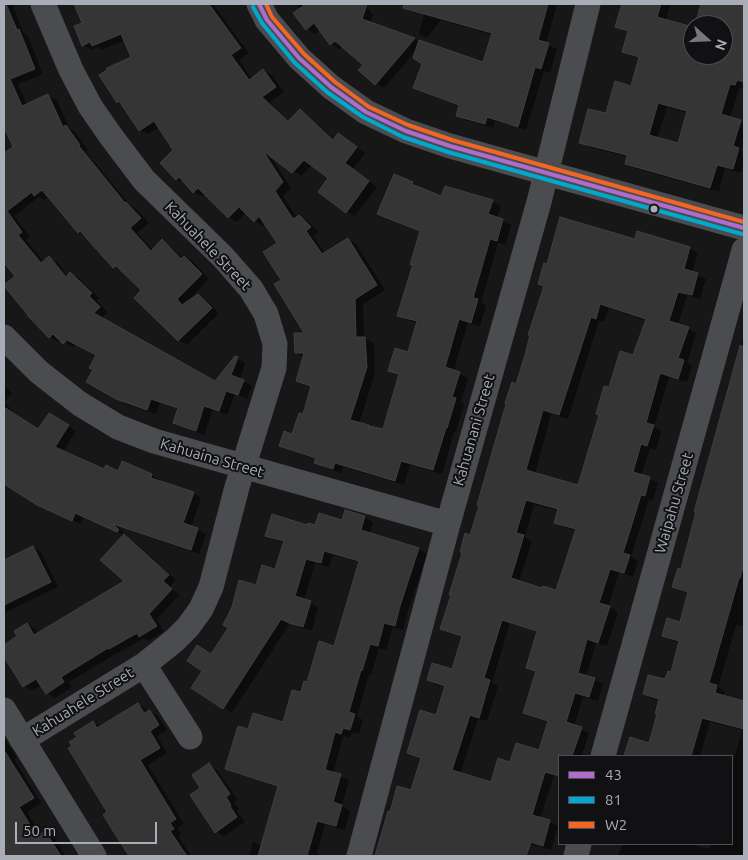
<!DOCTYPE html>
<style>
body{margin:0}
#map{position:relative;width:748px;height:860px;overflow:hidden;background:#171717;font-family:Ubuntu,sans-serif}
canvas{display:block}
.frame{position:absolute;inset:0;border:5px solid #a8adb8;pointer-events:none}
.legend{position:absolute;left:558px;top:755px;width:175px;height:90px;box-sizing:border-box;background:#111113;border:1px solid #4d4f55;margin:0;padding:6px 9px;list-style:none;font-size:15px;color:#a8adb8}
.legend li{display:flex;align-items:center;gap:10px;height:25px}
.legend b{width:25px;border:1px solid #4d4f55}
.north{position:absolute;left:683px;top:15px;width:50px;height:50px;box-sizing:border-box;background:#111113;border:1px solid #4d4f55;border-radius:50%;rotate:110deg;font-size:14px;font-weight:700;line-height:20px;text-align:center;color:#a8adb8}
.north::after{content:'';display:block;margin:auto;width:18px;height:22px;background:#757880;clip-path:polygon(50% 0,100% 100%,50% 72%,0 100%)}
.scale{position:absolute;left:15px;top:822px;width:142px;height:22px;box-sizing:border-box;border:2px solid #a8adb8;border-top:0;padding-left:6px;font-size:15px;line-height:18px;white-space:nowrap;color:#a8adb8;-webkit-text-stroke:4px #111113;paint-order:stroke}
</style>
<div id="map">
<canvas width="748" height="860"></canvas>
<div class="frame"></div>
<ul class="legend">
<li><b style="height:6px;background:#b06ccc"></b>43</li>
<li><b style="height:6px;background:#00a9ce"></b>81</li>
<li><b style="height:6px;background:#f26522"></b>W2</li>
</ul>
<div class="north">N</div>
<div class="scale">50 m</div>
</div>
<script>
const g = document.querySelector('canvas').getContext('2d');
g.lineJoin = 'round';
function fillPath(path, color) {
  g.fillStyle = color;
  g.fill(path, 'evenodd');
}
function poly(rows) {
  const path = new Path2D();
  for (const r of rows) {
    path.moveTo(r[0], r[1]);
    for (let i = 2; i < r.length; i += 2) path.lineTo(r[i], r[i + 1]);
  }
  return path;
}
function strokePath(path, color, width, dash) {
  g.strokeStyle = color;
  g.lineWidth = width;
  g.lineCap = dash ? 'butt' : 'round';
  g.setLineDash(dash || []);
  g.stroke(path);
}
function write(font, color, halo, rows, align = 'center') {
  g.font = font + ' Ubuntu,sans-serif';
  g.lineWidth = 4;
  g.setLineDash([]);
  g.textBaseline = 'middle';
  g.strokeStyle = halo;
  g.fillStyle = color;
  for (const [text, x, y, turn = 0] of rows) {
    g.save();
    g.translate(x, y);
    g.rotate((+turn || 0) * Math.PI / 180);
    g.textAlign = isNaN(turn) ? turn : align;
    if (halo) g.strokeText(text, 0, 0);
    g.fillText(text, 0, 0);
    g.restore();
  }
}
fillPath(poly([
 [4,4,12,4,24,34,28,36,43,74,18,84,27,105,48,96,57,100,69,128,74,131,88,150,86,152,131,206,135,208,149,223,137,233,153,250,162,241,170,246,183,259,185,257,193,262,209,279,188,301,189,301,198,296,206,301,219,313,187,345,179,340,136,298,143,290,124,271,122,272,114,267,86,237,78,232,49,196,44,200,39,197,14,216,30,237,26,240,44,262,49,258,57,262,68,276,70,273,79,278,99,298,97,301,108,312,102,318,216,383,235,357,245,363,240,379,252,386,247,399,235,394,227,415,213,410,204,435,183,427,175,422,179,409,160,403,156,414,125,404,87,382,94,370,98,355,76,344,73,347,61,339,58,342,50,337,16,276,4,261,4,155,14,147,4,124],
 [75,4,213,4,249,53,239,60,252,79,263,70,272,75,284,92,270,102,289,121,300,110,308,115,335,140,346,140,365,153,353,169,377,187,355,216,347,212,329,178,312,165,301,176,269,154,291,188,283,196,297,218,299,216,307,221,319,232,313,236,325,253,348,239,356,244,385,290,363,304,364,338,374,343,375,373,359,424,384,431,400,376,389,370,409,353,418,323,407,320,399,315,413,266,411,265,421,232,387,218,379,214,394,176,413,183,442,198,492,201,501,206,497,218,511,225,505,245,498,243,481,303,486,305,480,326,468,323,456,362,454,371,468,378,461,402,464,404,456,432,454,432,442,474,410,465,404,485,343,467,341,473,324,467,316,462,317,459,289,450,281,445,293,435,303,415,312,387,306,385,297,380,304,357,296,353,306,334,283,280,278,243,265,223,263,226,254,221,246,213,237,222,229,217,205,194,202,196,194,192,186,183,185,184,176,179,175,150,159,127,148,134,140,130,123,105,118,102,132,58,125,40,102,50,98,47,92,50,83,45,83,23],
 [296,4,364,4,373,15,370,23,365,65,343,46,340,49,331,44,320,30,315,34,307,29,300,10],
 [427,4,557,4,546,44,557,49,550,73,544,71,526,130,495,121,493,128,466,120,458,115,460,106,422,92,414,87,424,63,417,49,384,88,377,84,415,39,420,42,484,64,493,35,441,20,427,38,419,34],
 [622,4,670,4,666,21,693,28,693,55,723,55,723,25,696,25,702,4,744,4,744,89,739,88,730,118,744,123,744,141,741,151,744,152,744,163,741,173,725,168,719,192,634,168,626,163,628,157,589,147,581,142,632,87,640,58,632,56,623,51,629,33,617,27],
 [667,107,688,113,679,144,657,139],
 [636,240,689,248,698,253,692,273,706,279,700,299,687,295,678,325,688,328,696,333,687,363,692,366,687,382,669,377,654,427,661,431,656,450,650,448,641,476,650,479,658,483,653,500,649,499,631,557,638,561,633,577,619,572,608,607,618,612,607,646,596,643,586,677,594,679,603,684,598,701,583,697,574,726,589,733,582,756,559,756,559,777,554,775,540,819,550,822,558,826,551,850,459,823,452,848,477,856,379,856,391,813,412,792,422,759,408,753,437,716,446,687,436,685,428,680,453,670,463,637,450,633,442,629,517,385,545,287,540,284],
 [609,308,646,321,634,356,610,389,600,415,579,487,535,474,551,414,568,419,599,321,604,322],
 [534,504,559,511,556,522,564,527,577,531,557,591,543,589,519,582,532,541,525,537],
 [510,623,538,632,528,667,537,673,524,712,532,717,549,722,539,752,511,763,492,784,460,774,478,719,487,721,498,686,492,683],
 [744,335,744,627,736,625,718,687,725,691,724,697,744,702,744,856,618,856,622,844,621,844,690,844,710,849,711,844,732,844,732,766,742,730,710,722,700,756,626,756,631,739,650,744,658,714,660,701,653,699,644,694,666,681,672,673,680,643,672,640,663,635,681,623,689,594,682,591,673,587,682,570,697,512,695,511],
 [4,385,12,393,4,402],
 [4,402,20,418,39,430,57,419,76,431,63,452,105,470,119,472,123,462,152,475,160,480,159,482,193,493,201,498,191,527,206,534,199,554,117,526,127,535,126,537,132,540,176,580,170,587,179,595,157,619,164,631,149,641,144,638,118,653,117,653,69,682,72,687,55,698,47,693,42,685,32,691,24,686,4,655,4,646,19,636,27,624,35,629,38,634,126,581,124,535,84,517,81,524,47,509,4,482],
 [346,511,365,517,373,522,370,534,419,549,427,554,408,611,403,630,393,627,386,650,379,648,371,675,369,674,357,717,363,720,359,734,352,732,350,738,343,736,333,774,340,776,349,780,342,806,350,811,345,830,325,824,317,854,327,856,249,856,253,841,262,847,279,787,235,773,226,769,249,730,284,724,308,683,335,647,359,562,333,555,329,567,315,563,304,600,310,602,318,607,312,631,298,627,290,623,232,713,192,688,211,655,257,586,276,571,285,543,275,540,267,535,308,526,316,527,343,521],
 [33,547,41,552,58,587,4,613,4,558,5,560],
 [138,704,146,709,148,712,150,711,158,716,167,730,157,736,167,753,148,765,184,824,177,828,181,834,178,836,191,856,131,856,105,815,108,813,73,746,78,738,93,722,101,727],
 [4,740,6,741,17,758,14,759,41,803,27,812,41,835,45,832,54,837,66,856,4,856],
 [209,765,217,770,238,800,234,802,239,810,237,811,245,822,224,836,216,832,202,788]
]), '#0007');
const building = poly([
 [4,4,6,4,17,30,19,29,35,69,10,79,22,106,48,94,63,127,66,125,80,145,79,146,125,203,126,202,141,218,130,228,151,251,162,239,181,259,184,256,202,274,177,299,182,305,198,294,212,308,178,341,134,298,141,290,116,266,113,268,80,231,78,233,42,190,34,196,32,192,7,211,22,232,18,235,41,263,49,256,66,277,70,272,92,293,89,296,100,307,94,313,215,381,235,356,238,357,231,375,244,380,238,395,226,391,219,411,204,406,196,431,173,423,178,408,151,399,147,410,116,399,86,382,93,370,89,368,96,355,67,340,63,344,53,334,49,338,27,315,28,315,4,286,4,285,15,276,4,263,4,153,13,147,4,127,4,4],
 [74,4,209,4,241,48,231,55,249,80,263,69,276,87,262,97,288,121,300,109,333,140,338,133,357,147,345,163,369,181,346,213,318,192,328,178,304,160,292,173,263,151,283,182,275,191,293,219,299,215,311,227,306,231,322,254,348,238,377,285,355,299,356,337,365,337,367,367,350,420,369,425,369,429,370,426,383,429,399,374,388,371,395,348,408,352,417,321,397,316,413,264,410,265,420,231,377,214,394,174,413,182,412,184,441,196,445,186,493,200,488,214,503,219,497,241,490,239,473,298,478,299,471,323,459,319,448,357,445,367,460,372,452,397,456,398,447,428,446,428,433,470,401,461,395,481,335,463,333,469,314,463,316,458,279,446,284,431,292,434,299,413,303,414,311,386,296,381,304,353,295,353,294,333,304,333,274,284,281,280,263,252,277,243,259,216,254,222,239,207,228,218,198,188,193,193,179,177,176,180,160,163,173,150,154,121,139,131,119,101,117,103,99,75,107,70,107,68,131,57,121,34,92,46,90,42,82,46,74,26,82,23,74,4],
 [306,4,367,4,362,19,415,38,375,85,358,70,363,65,335,41,330,45,314,23,306,30,293,13,306,4],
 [404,4,548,4,538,40,549,43,541,69,535,67,518,127,487,117,485,124,456,116,459,105,413,88,422,64,413,58,419,40,483,62,492,33,403,8,404,4],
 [622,4,661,4,657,17,693,27,693,55,723,55,723,25,695,25,701,4,744,4,744,82,737,80,735,85,730,84,721,114,741,120,733,146,739,148,733,169,717,165,710,188,625,164,627,155,579,143,588,109,606,113,615,81,631,86,639,57,622,52,628,31,615,27,622,4],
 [658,103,687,111,678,143,649,135,658,103],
 [560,217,635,239,637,231,690,247,684,269,698,273,692,295,678,292,669,321,689,327,678,358,684,360,678,379,660,373,646,423,654,425,647,446,641,444,633,472,650,477,645,496,641,495,623,553,630,555,624,573,610,569,599,603,610,606,598,643,587,639,578,673,595,678,589,697,575,693,566,722,582,727,572,756,559,756,559,776,545,772,532,815,550,820,543,846,531,842,526,856,375,856,388,811,390,812,397,786,411,790,421,758,407,753,420,710,436,715,445,686,427,680,432,663,452,669,462,636,440,629,451,595,449,595,462,553,460,552,465,533,470,535,479,506,477,505,506,404,505,403,512,382,516,384,525,355,530,335,528,335,544,286,538,284,544,263,547,264,560,217],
 [600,304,646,319,633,355,620,351,609,387,604,386,596,414,599,415,578,485,526,470,543,410,559,415,591,317,596,319,600,304],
 [526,500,558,509,554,523,576,529,556,590,543,586,542,588,511,578,524,535,516,533,526,500],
 [502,620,537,631,526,668,536,671,523,713,548,721,539,750,516,743,510,762,498,758,491,782,452,770,470,715,479,718,490,680,484,678,502,620],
 [740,346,744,346,744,564,740,578,739,578,709,683,717,685,715,693,744,701,744,729,702,718,691,756,624,756,630,737,649,743,657,714,655,714,659,699,643,694,648,675,665,679,668,671,671,672,679,641,662,636,667,618,680,622,688,592,672,587,678,568,681,569,696,512,694,512,740,346],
 [4,407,38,429,49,413,69,425,55,447,104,469,106,465,118,471,122,461,152,474,151,478,194,492,183,523,198,528,191,550,113,524,119,530,117,532,75,513,72,521,37,505,4,484,4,407],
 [345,510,365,516,361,530,419,548,400,606,395,626,384,623,378,646,370,644,362,671,361,670,349,712,355,714,350,730,343,728,341,734,335,732,325,770,341,774,333,802,342,805,336,826,317,821,307,856,258,856,278,786,225,769,238,726,248,729,253,713,283,722,292,690,301,692,304,681,307,682,319,641,334,646,359,561,324,551,321,563,306,559,295,596,311,601,303,627,289,623,281,619,223,709,191,688,202,671,187,661,197,645,211,654,228,628,223,625,232,607,239,580,256,585,262,565,275,569,284,541,265,536,272,514,307,525,308,523,315,525,319,513,342,520,345,510],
 [124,534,169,575,163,581,172,589,149,614,157,626,139,637,137,633,109,649,108,648,61,677,64,682,46,694,36,679,23,687,4,657,4,645,17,636,14,631,27,623,34,635,124,581,100,560,124,534],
 [33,546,51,582,4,605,4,560,33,546],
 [138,703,144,713,150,710,159,725,150,731,160,748,140,760,176,819,170,823,174,829,170,831,187,856,129,856,103,815,107,812,68,748,72,746,69,742,77,737,74,733,93,721,97,728,138,703],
 [4,750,34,798,19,807,37,836,45,831,61,856,4,856,4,750],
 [209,763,230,794,226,797,231,805,230,806,237,817,215,833,190,795,200,788,192,775,209,763]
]);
fillPath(building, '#353536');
strokePath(building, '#3f4043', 1);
strokePath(poly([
 [259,4,267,20,299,58,331,87,366,112,406,131,450,146,744,228],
 [4,337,39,372,80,404,118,427,154,441,448,524],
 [144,665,190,737],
 [4,710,94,856],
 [22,740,144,665,175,640,188,627,201,609,211,587,237,487,274,368,275,344,266,314,251,289,223,257,144,180,110,135,90,106,71,70,43,4],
 [603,756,744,250],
 [359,856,448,524,539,202,588,4],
 [576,856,579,844]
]), '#4b4c50', 25);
strokePath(poly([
 [259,4,267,20,299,58,331,87,366,112,406,131,450,146,744,228]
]), '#b06ccc', 4);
strokePath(poly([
 [253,7,262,23,294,62,327,92,363,117,403,137,448,152,742,234]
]), '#00a9ce', 4);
strokePath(poly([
 [266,4,272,17,304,54,335,82,369,107,408,125,452,140,744,222]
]), '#f26522', 4);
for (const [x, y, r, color] of [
 [654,209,4.5,"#a8adb8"]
]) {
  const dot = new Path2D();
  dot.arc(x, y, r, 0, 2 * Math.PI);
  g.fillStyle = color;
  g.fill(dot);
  strokePath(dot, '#111113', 2);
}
write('15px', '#a8adb8', '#111113', [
 ["Kahuahele Street",208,246,46],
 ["Kahuanani Street",474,430,-74],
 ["Kahuaina Street",212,458,16],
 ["Waipahu Street",674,503,-74],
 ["Kahuahele Street",83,702,-32]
]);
</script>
